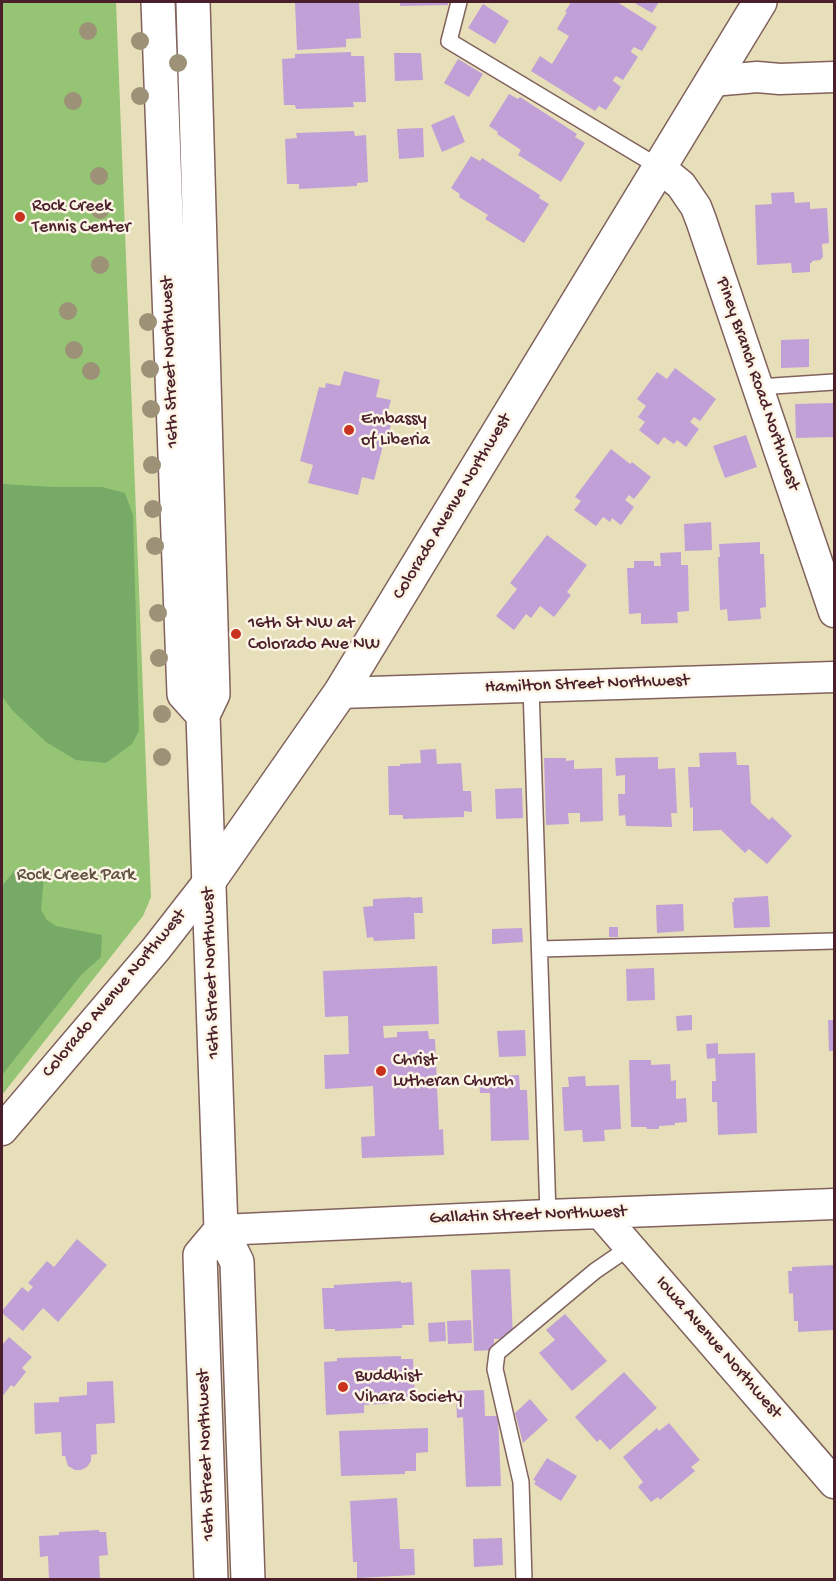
<!DOCTYPE html>
<style>
body{margin:0}
#map{position:relative;width:836px;height:1581px;overflow:hidden;background:#e7dfb9;font-family:"Gochi Hand",sans-serif}
canvas{display:block}
.frame{position:absolute;inset:0;border:3px solid #4a1f2b;pointer-events:none}
</style>
<div id="map">
<canvas width="836" height="1581"></canvas>
<div class="frame"></div>
</div>
<script>
const g = document.querySelector('canvas').getContext('2d');
g.lineJoin = 'round';
function fillPath(path, color) {
  g.fillStyle = color;
  g.fill(path, 'evenodd');
}
function poly(rows) {
  const path = new Path2D();
  for (const r of rows) {
    path.moveTo(r[0], r[1]);
    for (let i = 2; i < r.length; i += 2) path.lineTo(r[i], r[i + 1]);
  }
  return path;
}
function strokePath(path, color, width, dash) {
  g.strokeStyle = color;
  g.lineWidth = width;
  g.lineCap = dash ? 'butt' : 'round';
  g.setLineDash(dash || []);
  g.stroke(path);
}
function write(font, color, halo, rows, align = 'center') {
  g.font = font + ' "Gochi Hand",sans-serif';
  g.lineWidth = 5;
  g.setLineDash([]);
  g.textBaseline = 'middle';
  g.strokeStyle = halo;
  g.fillStyle = color;
  for (const [text, x, y, turn = 0] of rows) {
    g.save();
    g.translate(x, y);
    g.rotate((+turn || 0) * Math.PI / 180);
    g.textAlign = isNaN(turn) ? turn : align;
    if (halo) g.strokeText(text, 0, 0);
    g.fillText(text, 0, 0);
    g.restore();
  }
}
fillPath(poly([
 [2,2,116,2,151,897,143,916,2,1095]
]), '#94c474');
fillPath(poly([
 [2,484,53,487,102,487,125,493,133,515,139,731,132,744,106,763,76,760,46,742,12,710,2,696],
 [37,869,44,875,41,910,47,920,56,926,102,935,101,957,81,975,2,1075,2,886,15,870]
]), '#7a6');
fillPath(poly([
 [295,2,359,2,361,38,346,39,346,47,297,50],
 [400,2,448,2,448,5,400,6],
 [571,2,617,2,657,27,642,51,634,47,631,51,631,52,638,57,623,80,616,76,613,80,613,81,621,87,606,110,599,106,595,111,531,71,540,56,552,64,569,36,557,29,567,12,565,12],
 [633,2,659,2,652,13],
 [483,4,509,21,495,44,468,28],
 [351,52,351,56,364,56,366,102,353,102,354,107,296,109,295,105,284,105,282,59,295,58,295,54],
 [394,53,421,53,423,80,395,81],
 [458,59,483,74,469,97,444,83],
 [509,94,518,99,520,97,577,134,575,137,585,143,561,182,518,155,521,150,497,134,498,132,489,126],
 [454,115,465,142,442,152,431,125],
 [423,128,424,157,399,159,397,129],
 [354,131,355,136,366,135,368,182,357,183,357,186,299,189,299,184,287,184,285,139,297,138,296,133],
 [471,156,480,161,482,158,540,195,539,198,549,204,524,243,485,219,488,215,459,197,460,194,451,188],
 [794,192,795,203,810,202,810,209,827,208,829,243,822,244,823,257,820,260,812,261,812,263,810,263,810,272,792,273,791,263,757,265,755,205,772,204,771,193],
 [809,339,809,367,781,368,781,340],
 [675,368,716,399,700,421,694,417,690,422,699,429,686,447,677,440,674,444,664,437,658,445,639,430,645,422,638,417,646,406,637,399,657,372,667,379],
 [344,371,380,380,376,397,391,400,384,424,391,425,388,435,386,434,374,480,362,477,358,495,308,483,313,465,300,461,319,387,325,388,326,383,340,386],
 [834,403,834,437,796,438,795,404],
 [746,435,757,467,725,478,713,446],
 [611,449,630,464,632,462,651,477,634,499,629,495,625,500,634,507,621,525,612,518,610,522,603,517,596,526,574,510,581,501,575,497],
 [711,522,712,550,685,551,684,524],
 [547,535,587,565,567,592,571,595,554,617,540,606,531,618,526,614,514,630,496,616,517,589,510,583],
 [760,542,760,554,764,554,766,607,760,608,761,619,728,621,727,609,720,610,718,557,720,557,719,544],
 [681,552,681,565,688,565,689,611,677,612,678,623,641,624,641,613,629,614,627,568,634,568,634,561,654,561,654,566,661,566,660,553],
 [436,749,437,764,461,763,463,791,471,791,472,812,464,811,464,817,403,819,403,815,389,815,388,766,400,766,400,764,421,763,420,750],
 [736,752,737,765,749,765,751,803,769,820,772,817,792,836,767,864,749,849,745,853,721,830,693,831,693,807,690,808,688,767,700,767,699,753],
 [658,757,658,769,675,768,677,813,671,813,672,827,626,826,625,815,619,816,618,794,625,794,625,775,616,776,615,758],
 [544,758,566,758,566,761,574,760,574,769,602,768,603,821,580,822,580,813,568,813,569,824,546,825],
 [522,788,523,818,496,819,495,789],
 [768,896,770,927,734,928,732,902,734,902,734,898],
 [411,897,411,898,422,897,423,913,414,913,415,939,374,941,373,937,367,938,363,907,373,906,373,899],
 [683,904,684,931,657,933,656,905],
 [609,927,618,927,618,937,609,937],
 [522,928,523,942,492,944,492,929],
 [437,966,439,1024,383,1026,384,1038,397,1037,397,1032,428,1031,429,1039,435,1039,439,1130,443,1129,444,1155,362,1158,361,1137,375,1136,373,1086,325,1089,324,1055,349,1054,348,1016,325,1017,323,971],
 [654,968,655,1000,627,1001,626,969],
 [692,1015,692,1030,677,1031,676,1016],
 [828,1020,834,1020,834,1051,829,1051],
 [525,1030,526,1056,499,1057,497,1031],
 [718,1043,718,1054,755,1053,757,1133,718,1135,717,1102,712,1102,712,1081,716,1081,715,1058,707,1059,706,1044],
 [629,1060,651,1060,651,1065,670,1064,671,1081,676,1080,676,1099,686,1098,687,1122,675,1123,675,1125,659,1126,659,1129,647,1129,646,1127,631,1127],
 [519,1075,520,1090,527,1090,529,1140,491,1141,490,1093,480,1093,479,1077],
 [585,1076,586,1086,619,1085,621,1129,604,1130,605,1141,583,1142,582,1130,564,1131,562,1087,569,1087,568,1077],
 [77,1239,107,1265,58,1322,43,1308,23,1331,2,1313,2,1311,22,1287,28,1292,33,1287,28,1283,47,1261,54,1267],
 [834,1265,834,1330,798,1332,798,1321,794,1321,793,1293,789,1294,788,1271,792,1271,792,1267],
 [510,1269,513,1338,494,1339,494,1350,474,1351,471,1270],
 [401,1281,401,1283,412,1282,414,1325,402,1325,402,1328,335,1331,335,1329,324,1329,322,1288,334,1288,334,1285],
 [565,1314,607,1361,572,1391,539,1353,555,1340,546,1330],
 [471,1320,472,1343,448,1344,447,1321],
 [445,1322,446,1341,429,1342,428,1323],
 [9,1337,32,1357,22,1368,26,1372,14,1387,11,1385,2,1397,2,1345],
 [401,1356,401,1359,413,1359,415,1400,403,1400,403,1403,364,1405,364,1413,326,1415,324,1362,337,1361,337,1358],
 [624,1372,657,1408,610,1450,600,1439,597,1442,575,1417],
 [113,1381,115,1423,96,1424,97,1454,91,1455,91,1461,87,1467,81,1470,75,1470,68,1466,65,1456,62,1456,61,1432,35,1434,34,1403,59,1402,59,1397,87,1395,87,1382],
 [484,1390,485,1416,498,1416,501,1486,466,1487,463,1417,457,1418,456,1391],
 [530,1399,548,1420,523,1443,515,1413],
 [669,1423,700,1460,691,1467,695,1471,660,1500,658,1497,651,1502,638,1487,643,1482,623,1457,657,1428,659,1431],
 [428,1428,428,1452,416,1453,416,1471,405,1471,405,1474,341,1476,339,1431],
 [547,1458,577,1476,561,1501,534,1484,536,1481,533,1480],
 [397,1498,400,1549,414,1549,415,1575,357,1578,357,1562,353,1562,350,1501],
 [99,1530,99,1532,106,1532,108,1555,99,1556,100,1580,49,1579,48,1556,40,1557,39,1536,59,1535,59,1532],
 [502,1538,503,1565,474,1567,473,1539]
]), '#c1a0d7');
const lane = poly([
 [459,2,449,41,659,167],
 [758,387,834,382],
 [531,687,548,1215],
 [540,949,834,941],
 [524,1580,521,1482,495,1369,497,1353,595,1271,630,1247]
]);
const street = poly([
 [712,81,757,77,780,79,834,77],
 [659,167,681,185,696,207,701,220,834,612],
 [340,693,834,677],
 [2,1130,156,949,209,881],
 [601,1214,834,1483],
 [221,1230,548,1215,834,1204]
]);
const secondary = poly([
 [209,881,340,693,760,2]
]);
const primary = poly([
 [158,2,184,694,203,715],
 [193,2,213,694,203,715,221,1230,237,1262,248,1580],
 [211,1580,200,1255,221,1230]
]);
strokePath(lane, '#81625d', 18);
strokePath(street, '#81625d', 33);
strokePath(secondary, '#81625d', 36);
strokePath(primary, '#81625d', 36);
strokePath(lane, '#fff', 15);
strokePath(street, '#fff', 30);
strokePath(secondary, '#fff', 33);
strokePath(primary, '#fff', 33);
g.fillStyle = '#9d9177';
for (const [x, y] of [
 [88,31],
 [140,41],
 [178,63],
 [140,96],
 [73,101],
 [99,176],
 [100,210],
 [100,265],
 [68,311],
 [148,322],
 [74,350],
 [150,369],
 [91,371],
 [151,409],
 [152,465],
 [153,509],
 [155,546],
 [158,613],
 [159,658],
 [162,714],
 [162,757]
]) {
  g.beginPath();
  g.arc(x, y, 9, 0, 2 * Math.PI);
  g.fill();
}
for (const [x, y, r, color] of [
 [20,217,6,"#c8321e"],
 [349,430,6,"#c8321e"],
 [236,634,6,"#c8321e"],
 [381,1071,6,"#c8321e"],
 [343,1387,6,"#c8321e"]
]) {
  const dot = new Path2D();
  dot.arc(x, y, r, 0, 2 * Math.PI);
  g.fillStyle = color;
  g.fill(dot);
  strokePath(dot, '#fcf5e5', 2);
}
write('18px', '#4a1f2b', '#fcf5e5', [
 ["Rock Creek",32,207],
 ["Tennis Center",32,228],
 ["Embassy",361,420],
 ["of Liberia",361,441],
 ["16th St NW at",248,624],
 ["Colorado Ave NW",248,645],
 ["Christ",393,1061],
 ["Lutheran Church",393,1082],
 ["Buddhist",355,1377],
 ["Vihara Society",355,1398]
], 'left');
write('18px', '#4a1f2b', '#fcf5e5', [
 ["16th Street Northwest",171,362,-92],
 ["Piney Branch Road Northwest",757,384,71],
 ["Colorado Avenue Northwest",453,507,-59],
 ["Hamilton Street Northwest",587,685,-2],
 ["16th Street Northwest",212,973,-92],
 ["Colorado Avenue Northwest",115,994,-50],
 ["Gallatin Street Northwest",528,1216,-2],
 ["Iowa Avenue Northwest",718,1348,49],
 ["16th Street Northwest",207,1455,-92]
]);
write('18px', '#605141', '#fcf5e5', [
 ["Rock Creek Park",76,876]
]);
</script>
